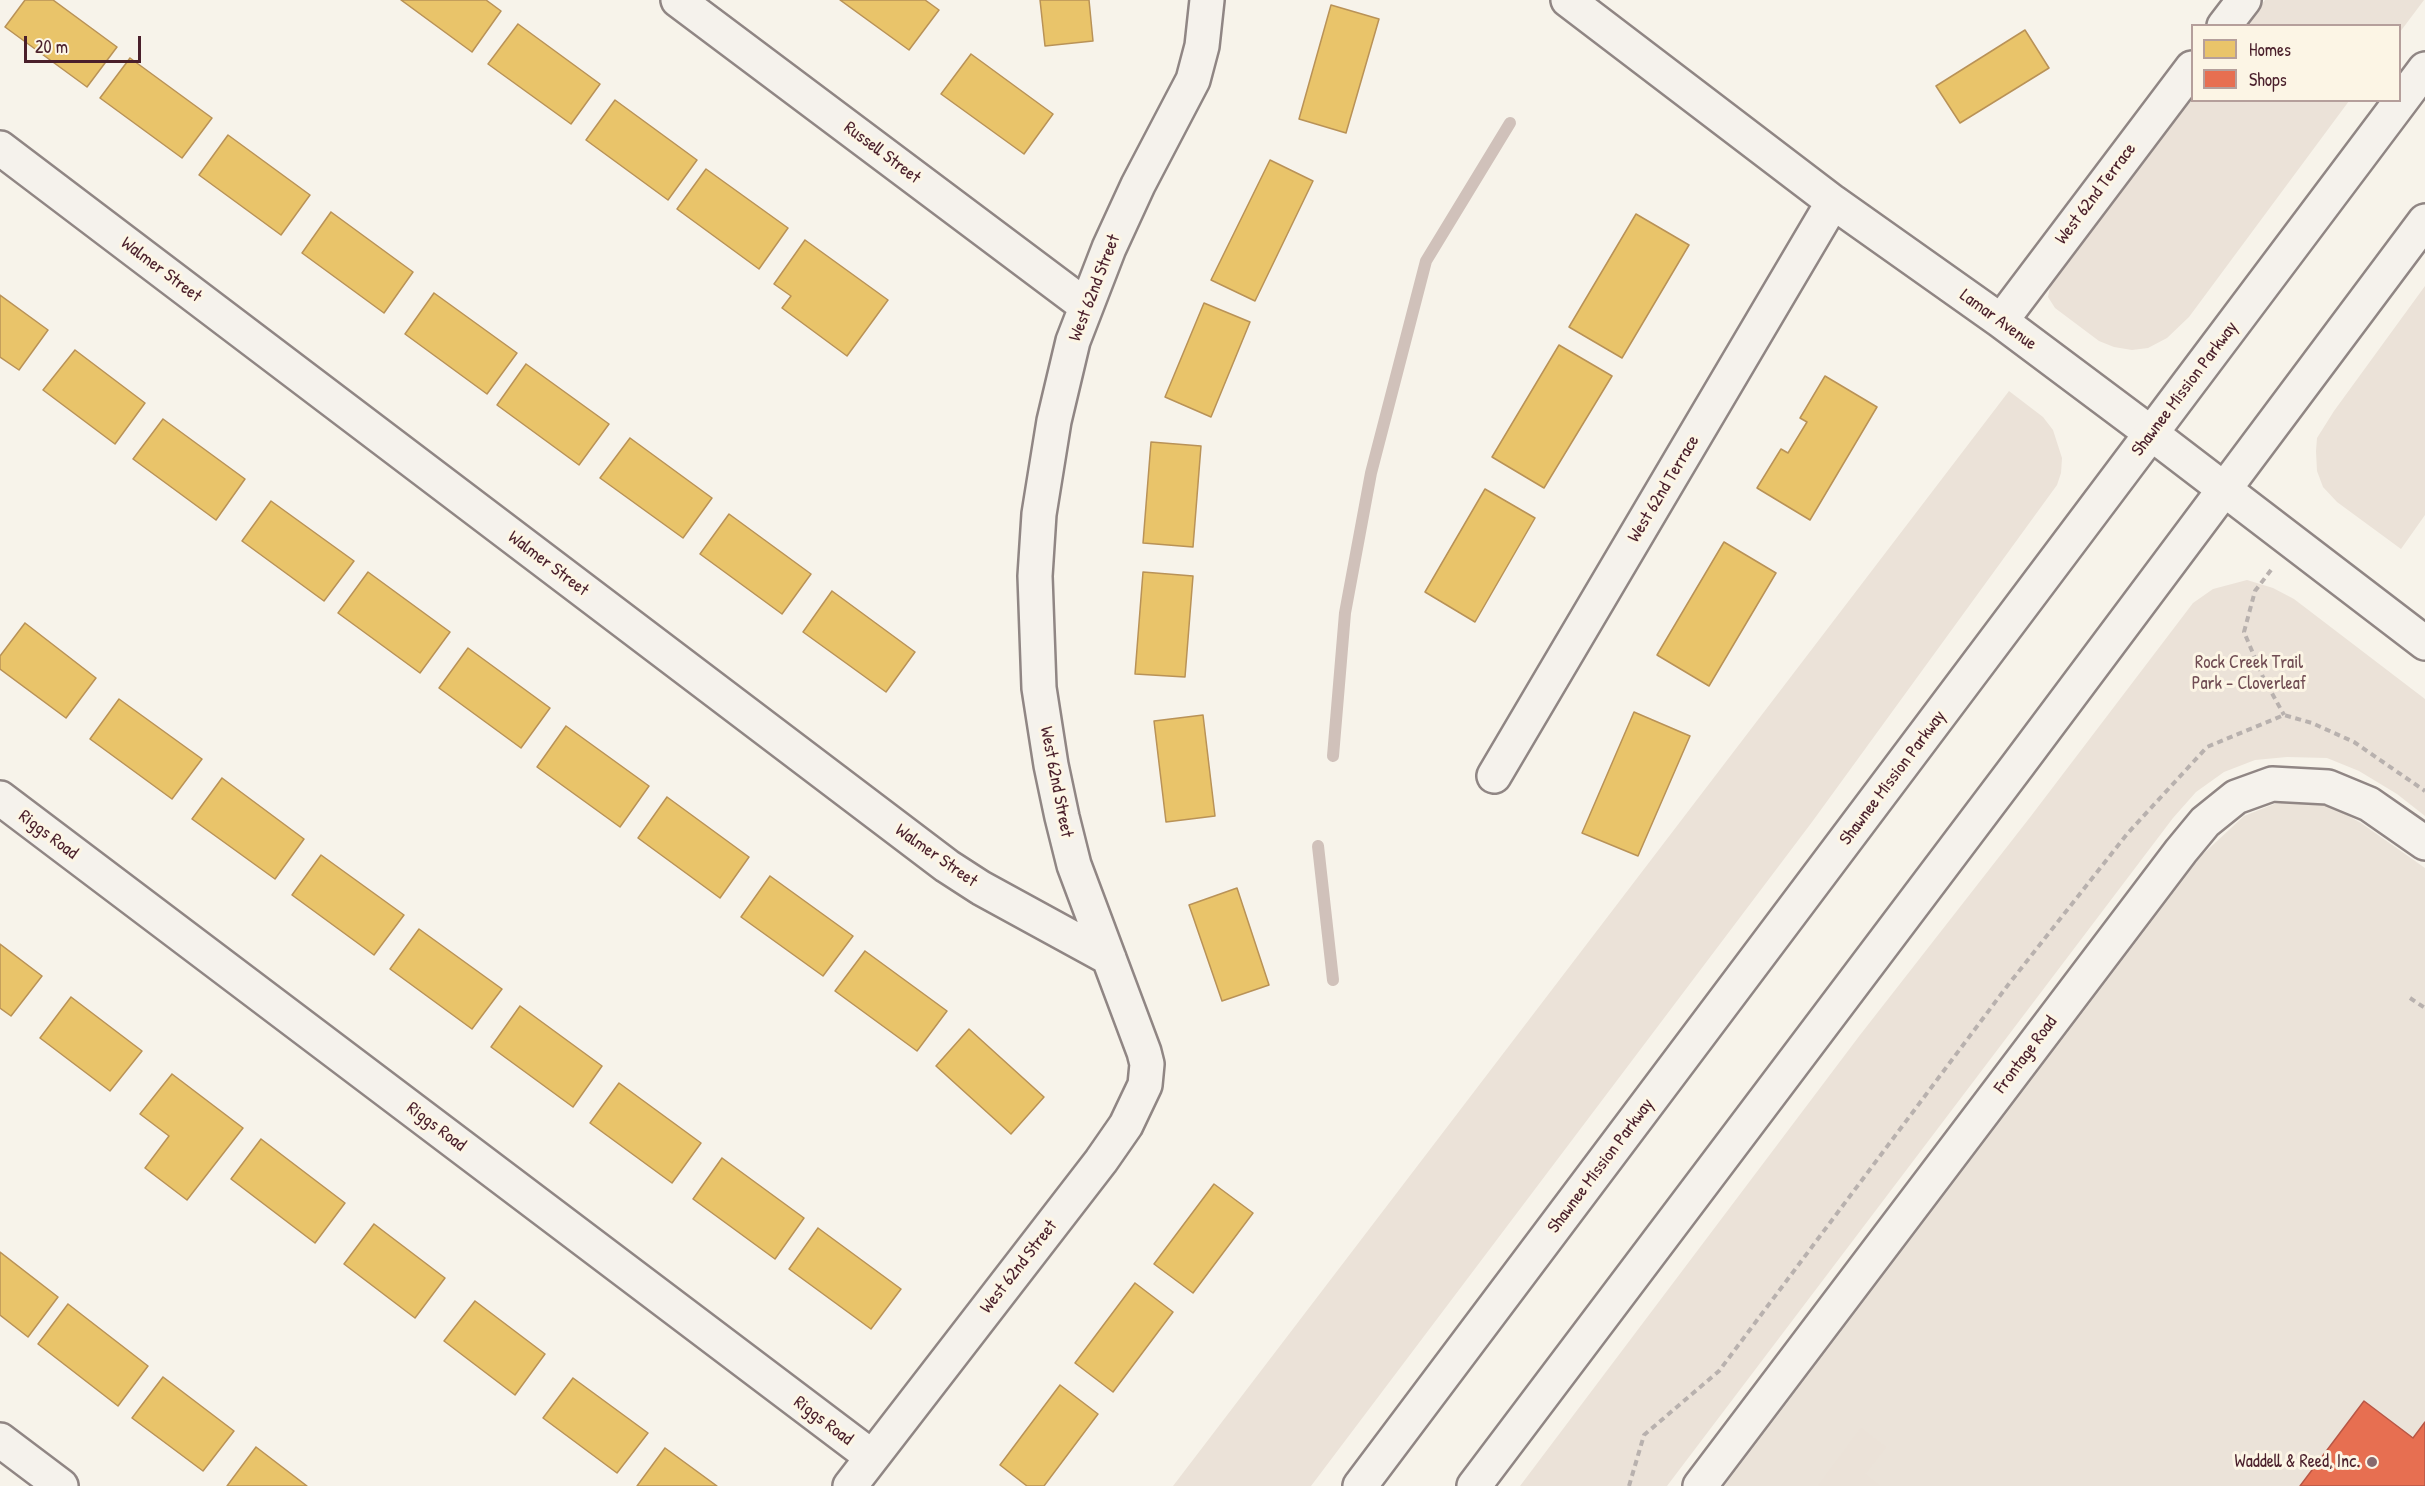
<!DOCTYPE html>
<style>
body{margin:0}
#map{position:relative;width:2425px;height:1486px;overflow:hidden;background:#f7f3ea;font-family:"Patrick Hand",sans-serif}
canvas{display:block}
.legend{position:absolute;left:2191px;top:24px;width:210px;height:78px;box-sizing:border-box;background:#fcf5e5;border:2px solid #b59f9b;margin:0;padding:8px 10px;list-style:none;font-size:18px;color:#4a1f2b}
.legend li{display:flex;align-items:center;gap:12px;height:30px}
.legend b{width:30px;border:2px solid #b59f9b}
.scale{position:absolute;left:24px;top:36px;width:117px;height:27px;box-sizing:border-box;border:3px solid #4a1f2b;border-top:0;padding-left:8px;font-size:18px;line-height:21px;white-space:nowrap;color:#4a1f2b;-webkit-text-stroke:4px #fcf5e5;paint-order:stroke}
</style>
<div id="map">
<canvas width="2425" height="1486"></canvas>
<ul class="legend">
<li><b style="height:16px;background:#e9c46a"></b>Homes</li>
<li><b style="height:16px;background:#e76f51"></b>Shops</li>
</ul>
<div class="scale">20 m</div>
</div>
<script>
const g = document.querySelector('canvas').getContext('2d');
g.lineJoin = 'round';
function fillPath(path, color) {
  g.fillStyle = color;
  g.fill(path, 'evenodd');
}
function poly(rows) {
  const path = new Path2D();
  for (const r of rows) {
    path.moveTo(r[0], r[1]);
    for (let i = 2; i < r.length; i += 2) path.lineTo(r[i], r[i + 1]);
  }
  return path;
}
function strokePath(path, color, width, dash) {
  g.strokeStyle = color;
  g.lineWidth = width;
  g.lineCap = dash ? 'butt' : 'round';
  g.setLineDash(dash || []);
  g.stroke(path);
}
function write(font, color, halo, rows, align = 'center') {
  g.font = font + ' "Patrick Hand",sans-serif';
  g.lineWidth = 6;
  g.setLineDash([]);
  g.textBaseline = 'middle';
  g.strokeStyle = halo;
  g.fillStyle = color;
  for (const [text, x, y, turn = 0] of rows) {
    g.save();
    g.translate(x, y);
    g.rotate((+turn || 0) * Math.PI / 180);
    g.textAlign = isNaN(turn) ? turn : align;
    if (halo) g.strokeText(text, 0, 0);
    g.fillText(text, 0, 0);
    g.restore();
  }
}
fillPath(poly([
 [2303,800,2333,807,2361,823,2425,868,2425,1486,1724,1486,2202,855,2244,816,2274,804]
]), '#ebe3d9');
fillPath(poly([
 [2265,0,2424,0,2400,32,2400,26,2245,26],
 [2192,95,2192,100,2349,101,2189,317,2167,338,2148,348,2132,350,2114,347,2099,341,2055,308,2048,297,2050,287,2056,276],
 [2425,286,2425,515,2401,549,2337,502,2323,487,2317,471,2316,451,2317,438,2334,411],
 [2009,391,2043,417,2053,430,2062,458,2061,473,2057,485,1812,822,1311,1486,1173,1486],
 [2247,580,2273,588,2294,599,2425,699,2425,816,2397,794,2359,771,2327,758,2287,757,2255,760,2224,772,2196,792,2173,818,1667,1486,1520,1486,1860,1035,2031,816,2193,603,2213,589],
 [1861,1428,1886,1447,1865,1474,1880,1486,1818,1486]
]), '#ebe2d8');
const homes = poly([
 [25,0,53,0,117,47,87,87,5,27,25,0],
 [401,0,486,0,501,11,472,52,401,0],
 [840,0,925,0,939,10,909,50,840,0],
 [1040,0,1089,0,1093,41,1045,46,1040,0],
 [1331,5,1379,19,1346,133,1299,119,1331,5],
 [518,24,600,84,571,124,488,64,518,24],
 [2025,30,2049,68,1960,123,1936,86,2025,30],
 [971,54,1053,114,1024,154,941,94,971,54],
 [130,58,212,118,182,158,100,98,130,58],
 [615,100,697,160,668,200,586,140,615,100],
 [228,135,310,195,281,235,199,175,228,135],
 [1270,160,1313,181,1255,301,1211,280,1270,160],
 [706,169,788,228,759,269,677,209,706,169],
 [331,212,413,272,384,313,302,253,331,212],
 [1636,214,1689,245,1622,358,1569,327,1636,214],
 [805,240,888,300,847,356,782,308,791,296,774,284,805,240],
 [434,293,517,353,487,394,405,334,434,293],
 [0,295,48,330,19,370,0,357,0,295],
 [1204,303,1250,322,1211,417,1165,397,1204,303],
 [1559,345,1612,376,1544,488,1492,457,1559,345],
 [75,350,145,403,115,444,43,390,75,350],
 [526,364,609,424,579,465,497,405,526,364],
 [1825,376,1877,407,1810,520,1757,488,1781,449,1788,453,1807,422,1800,418,1825,376],
 [163,419,245,479,216,520,133,459,163,419],
 [630,438,712,498,683,538,600,478,630,438],
 [1151,442,1201,446,1193,547,1143,543,1151,442],
 [1485,489,1535,518,1475,622,1425,592,1485,489],
 [271,501,354,561,324,601,242,541,271,501],
 [729,514,811,574,782,614,700,554,729,514],
 [1724,542,1776,573,1709,686,1657,655,1724,542],
 [368,572,450,632,420,673,338,613,368,572],
 [1143,572,1193,576,1185,677,1135,674,1143,572],
 [832,591,915,652,886,692,803,632,832,591],
 [25,623,96,678,66,718,0,669,0,656,25,623],
 [468,648,550,708,521,748,439,688,468,648],
 [119,699,202,759,172,799,90,739,119,699],
 [1634,712,1690,736,1638,856,1582,833,1634,712],
 [1203,715,1215,816,1166,822,1154,721,1203,715],
 [566,726,649,786,620,827,537,767,566,726],
 [222,778,304,839,275,879,192,819,222,778],
 [667,797,749,857,720,898,638,838,667,797],
 [321,855,404,915,374,955,292,895,321,855],
 [770,876,853,936,823,976,741,917,770,876],
 [1237,888,1269,985,1222,1001,1189,905,1237,888],
 [419,929,502,989,472,1029,390,969,419,929],
 [0,944,42,976,11,1016,0,1008,0,944],
 [865,951,947,1011,917,1051,835,991,865,951],
 [71,997,142,1051,110,1091,40,1038,71,997],
 [520,1006,602,1066,573,1107,491,1047,520,1006],
 [969,1029,1044,1097,1011,1134,936,1066,969,1029],
 [172,1074,243,1128,187,1200,145,1168,169,1136,140,1114,172,1074],
 [619,1083,701,1143,672,1183,590,1123,619,1083],
 [261,1139,345,1203,315,1243,231,1179,261,1139],
 [722,1158,804,1218,775,1259,693,1199,722,1158],
 [1214,1184,1253,1213,1193,1293,1154,1264,1214,1184],
 [374,1224,445,1278,415,1318,344,1264,374,1224],
 [818,1228,901,1289,871,1329,789,1269,818,1228],
 [0,1252,58,1297,28,1337,0,1315,0,1252],
 [1135,1283,1173,1312,1113,1392,1075,1363,1135,1283],
 [475,1301,545,1354,515,1395,444,1341,475,1301],
 [68,1304,148,1366,118,1406,38,1344,68,1304],
 [163,1377,234,1431,203,1471,132,1418,163,1377],
 [573,1378,648,1433,617,1473,543,1418,573,1378],
 [1060,1385,1098,1414,1044,1486,1027,1486,1000,1465,1060,1385],
 [256,1447,307,1486,227,1486,256,1447],
 [665,1448,717,1486,637,1486,665,1448]
]);
fillPath(homes, '#e9c46a');
strokePath(homes, '#b99257', 1.5);
const shops = poly([
 [2364,1401,2413,1438,2425,1422,2425,1486,2300,1486,2364,1401]
]);
fillPath(shops, '#e76f51');
strokePath(shops, '#b85746', 1.5);
strokePath(poly([
 [1333,756,1345,613,1371,473,1426,261,1510,123],
 [1318,846,1333,980]
]), '#d0c1ba', 12);
const minor = poly([
 [678,0,1086,306],
 [1568,0,1833,202,2001,321,2152,434,2425,643],
 [2224,26,2244,0],
 [0,148,947,866,981,888,1109,958],
 [2001,321,2192,68],
 [1494,776,1833,202],
 [0,798,872,1457],
 [0,1440,61,1486],
 [850,1486,1101,1161,1126,1125,1145,1085,1147,1064,1144,1052,1074,865,1062,817,1051,765,1039,688,1035,576,1039,514,1054,421,1073,341,1109,248,1138,185,1193,80,1202,46,1207,0],
 [1700,1486,2181,851,2205,822,2236,797,2272,784,2328,787,2369,804,2425,843]
]);
const highway = poly([
 [1360,1486,2425,69],
 [1474,1486,2018,765,2425,221]
]);
strokePath(minor, '#908684', 38);
strokePath(highway, '#908684', 38);
strokePath(poly([
 [2271,570,2255,591,2244,632,2263,677,2284,715],
 [2410,998,2425,1008],
 [1629,1486,1644,1435,1719,1371,2008,985,2127,834,2207,747,2284,715,2312,723,2354,742,2425,791]
]), '#b8b1ae', 4, [6, 4.5]);
strokePath(minor, '#f5f2ec', 33);
strokePath(highway, '#f5f2ec', 33);
for (const [x, y, r, color] of [
 [2372,1462,6,"#87696e"]
]) {
  const dot = new Path2D();
  dot.arc(x, y, r, 0, 2 * Math.PI);
  g.fillStyle = color;
  g.fill(dot);
  strokePath(dot, '#fcf5e5', 2);
}
write('18px', '#4a1f2b', '#fcf5e5', [
 ["Russell Street",882,153,37],
 ["West 62nd Terrace",2096,194,-53],
 ["Walmer Street",161,270,37],
 ["West 62nd Street",1095,288,-69],
 ["Lamar Avenue",1998,320,36],
 ["Shawnee Mission Parkway",2185,389,-53],
 ["West 62nd Terrace",1664,489,-59],
 ["Walmer Street",548,564,37],
 ["Shawnee Mission Parkway",1893,778,-53],
 ["West 62nd Street",1056,782,79],
 ["Riggs Road",48,835,37],
 ["Walmer Street",936,856,35],
 ["Frontage Road",2026,1055,-53],
 ["Riggs Road",436,1127,37],
 ["Shawnee Mission Parkway",1601,1166,-53],
 ["West 62nd Street",1019,1267,-52],
 ["Riggs Road",823,1421,37]
]);
write('18px', '#704c53', '#fcf5e5', [
 ["Rock Creek Trail",2249,663],
 ["Park - Cloverleaf",2249,684]
]);
write('18px', '#4a1f2b', '#fcf5e5', [
 ["Waddell & Reed, Inc.",2360,1462]
], 'right');
</script>
